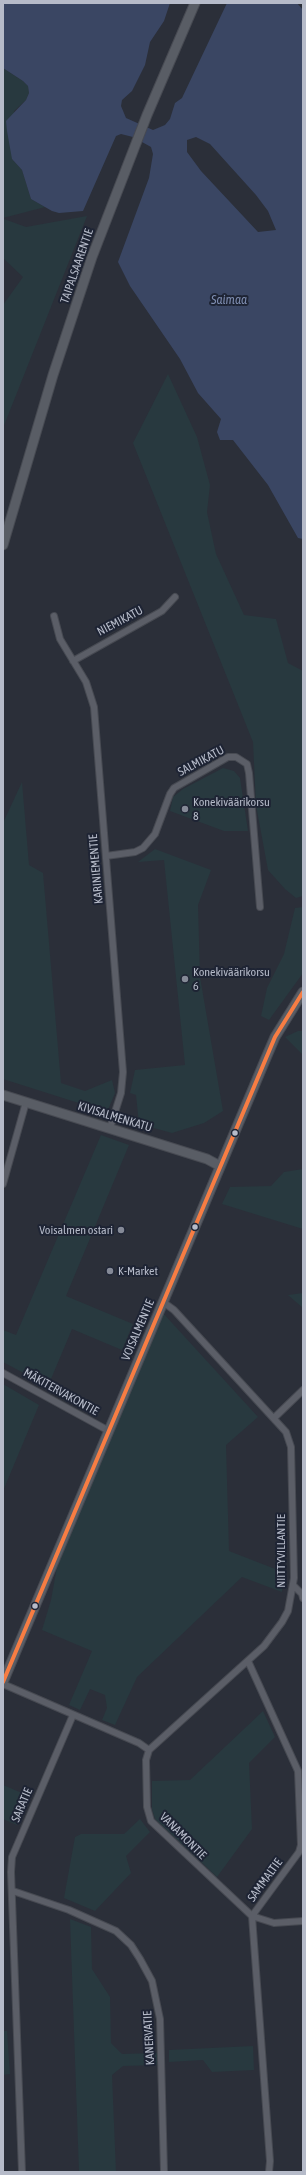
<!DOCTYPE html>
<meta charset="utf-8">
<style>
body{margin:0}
#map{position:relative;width:306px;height:2175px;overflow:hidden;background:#2b2f39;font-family:"Asap Condensed",sans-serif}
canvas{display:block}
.frame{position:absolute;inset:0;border:4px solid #b6bbc9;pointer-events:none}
</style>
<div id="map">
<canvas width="306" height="2175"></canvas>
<div class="frame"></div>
</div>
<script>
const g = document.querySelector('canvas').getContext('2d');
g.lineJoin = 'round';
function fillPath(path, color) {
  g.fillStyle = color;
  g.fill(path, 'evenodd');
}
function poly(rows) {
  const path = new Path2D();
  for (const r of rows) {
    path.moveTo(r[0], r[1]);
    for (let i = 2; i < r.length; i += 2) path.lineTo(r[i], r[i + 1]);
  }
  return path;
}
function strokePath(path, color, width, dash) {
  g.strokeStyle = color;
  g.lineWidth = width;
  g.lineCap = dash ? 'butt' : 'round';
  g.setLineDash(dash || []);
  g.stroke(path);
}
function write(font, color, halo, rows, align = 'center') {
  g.font = font + ' "Asap Condensed",sans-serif';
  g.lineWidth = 4;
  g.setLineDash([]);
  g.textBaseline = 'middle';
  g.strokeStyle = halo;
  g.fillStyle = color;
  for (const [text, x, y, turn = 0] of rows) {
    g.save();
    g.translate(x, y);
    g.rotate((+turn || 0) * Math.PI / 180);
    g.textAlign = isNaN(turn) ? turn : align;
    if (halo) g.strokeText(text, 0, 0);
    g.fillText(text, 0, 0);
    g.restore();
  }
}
fillPath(poly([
 [3,68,23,81,28,86,29,93,26,100,14,111,12,159,22,170,31,199,45,207,3,218],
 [87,216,3,428,3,305,23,277,3,258,3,221,4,219,26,227],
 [168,374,197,437,210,485,207,512,216,554,244,615,276,619,288,663,303,671,303,896,296,898,285,889,268,870,256,805,253,742,133,443],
 [223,768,234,771,240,778,248,831,224,831,170,811,173,797,183,789],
 [22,782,29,865,43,873,61,1083,85,1091,112,1080,115,1093,107,1112,3,1079,3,823],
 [155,849,211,870,198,905,200,977,223,1111,204,1123,172,1133,139,1124,136,1095,130,1093,135,1070,185,1065,164,860,138,862],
 [303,907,303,973,269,1020,261,1016,267,988,284,954,295,908],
 [298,1031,303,1031,303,1055,285,1037],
 [101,1135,129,1145,66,1296,133,1324,122,1350,72,1329,48,1386,3,1362,3,1330,16,1335],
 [303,1169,303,1229,222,1204,230,1187,271,1186,284,1172],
 [303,1293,303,1308,288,1295],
 [162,1312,258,1417,226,1445,229,1551,283,1572,282,1592,242,1577,137,1677,115,1725,102,1720,107,1708,105,1695,90,1689,80,1710,69,1705,92,1651,42,1630,51,1600,57,1567],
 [3,1384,39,1405,3,1491],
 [263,1711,275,1737,249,1763,252,1829,217,1877,155,1819,152,1809,152,1781,190,1780],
 [3,1785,29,1796,17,1825,3,1819],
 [140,1819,150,1832,126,1856,131,1873,95,1911,64,1898,75,1837,81,1834,124,1834],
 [70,1919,91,1927,92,1969,110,1997,111,2043,122,2054,157,2053,157,2065,123,2066,112,2075,116,2172,79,2172],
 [3,2031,7,2031,10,2074,3,2075],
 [253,2046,254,2070,212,2072,203,2060,169,2062,169,2050]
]), '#28393f');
fillPath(poly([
 [3,3,170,3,164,21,150,42,145,65,132,91,122,100,121,106,126,118,153,130,165,125,170,119,175,103,182,98,227,3,297,3,303,10,303,539,298,538,268,485,233,440,220,440,217,432,221,419,198,393,180,359,130,286,118,262,149,178,153,154,151,147,133,137,121,134,116,136,83,211,59,213,52,211,31,199,22,170,12,159,7,131,6,121,26,100,29,93,28,86,23,81,3,68],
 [196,137,210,144,256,195,268,211,276,230,258,232,201,171,187,152,187,140]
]), '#3a4663');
const street = poly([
 [54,616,60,639,86,682,94,707,123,1072,121,1093,110,1128],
 [73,661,162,611,175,597],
 [106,856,135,852,143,848,155,834,170,794,174,788,228,757,236,757,247,764,249,773,260,907],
 [3,1184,26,1102],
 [3,1373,109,1431],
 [274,1418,303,1390],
 [293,1585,302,1594,303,1598],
 [248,1661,298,1771,301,1845,299,1852,252,1916,270,2161,269,2172],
 [3,1684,139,1743,149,1750,264,1646,282,1622,288,1611,294,1578,291,1447,286,1432,174,1310,163,1302],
 [149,1750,146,1760,147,1807,151,1821,252,1916,274,1923,303,1921],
 [13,1891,69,1910,116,1931,131,1945,140,1959,152,1981,160,2019,164,2172],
 [22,2172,11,1872,12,1857,73,1715]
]);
const secondary = poly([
 [3,545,53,375,92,257,147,115,195,3],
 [3,1095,172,1148,207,1159,220,1166],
 [3,1682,266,1058,275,1037,303,992]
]);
strokePath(street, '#474a52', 8);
strokePath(secondary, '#474a52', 11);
strokePath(street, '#5b5e67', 6);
strokePath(secondary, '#595d65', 9);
strokePath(poly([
 [3,1682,275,1037,303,992]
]), '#f77d43', 4);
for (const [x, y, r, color] of [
 [185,809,4,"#858a97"],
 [185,979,4,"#858a97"],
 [235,1133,3.5,"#b6bbc9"],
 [195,1227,3.5,"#b6bbc9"],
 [121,1230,4,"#858a97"],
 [110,1271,4,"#858a97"],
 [35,1606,3.5,"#b6bbc9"]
]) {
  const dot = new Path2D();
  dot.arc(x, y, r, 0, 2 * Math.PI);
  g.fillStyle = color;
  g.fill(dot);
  strokePath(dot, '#1e2434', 1.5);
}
write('12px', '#b6bbc9', '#1e2434', [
 ["TAIPALSAARENTIE",77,266,-71],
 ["NIEMIKATU",120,621,-28],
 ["SALMIKATU",201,761,-28],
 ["KARINIEMENTIE",96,869,-95],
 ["KIVISALMENKATU",115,1117,17],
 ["VOISALMENTIE",138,1330,-67],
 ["MÄKITERVAKONTIE",61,1392,29],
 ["NIITTYVILLANTIE",281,1551,-90],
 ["SARATIE",22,1805,-67],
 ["VANAMONTIE",183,1836,45],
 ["SAMMALTIE",265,1880,-54],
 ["KANERVATIE",149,2038,-93]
]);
write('12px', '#b6bbc9', '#1e2434', [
 ["Konekiväärikorsu",193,802],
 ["8",193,816],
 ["Konekiväärikorsu",193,972],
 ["6",193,986],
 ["Voisalmen ostari",113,1230,"right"],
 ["K-Market",118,1271]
], 'left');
write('italic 13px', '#7e8db0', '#1e2434', [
 ["Saimaa",229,300]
]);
</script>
